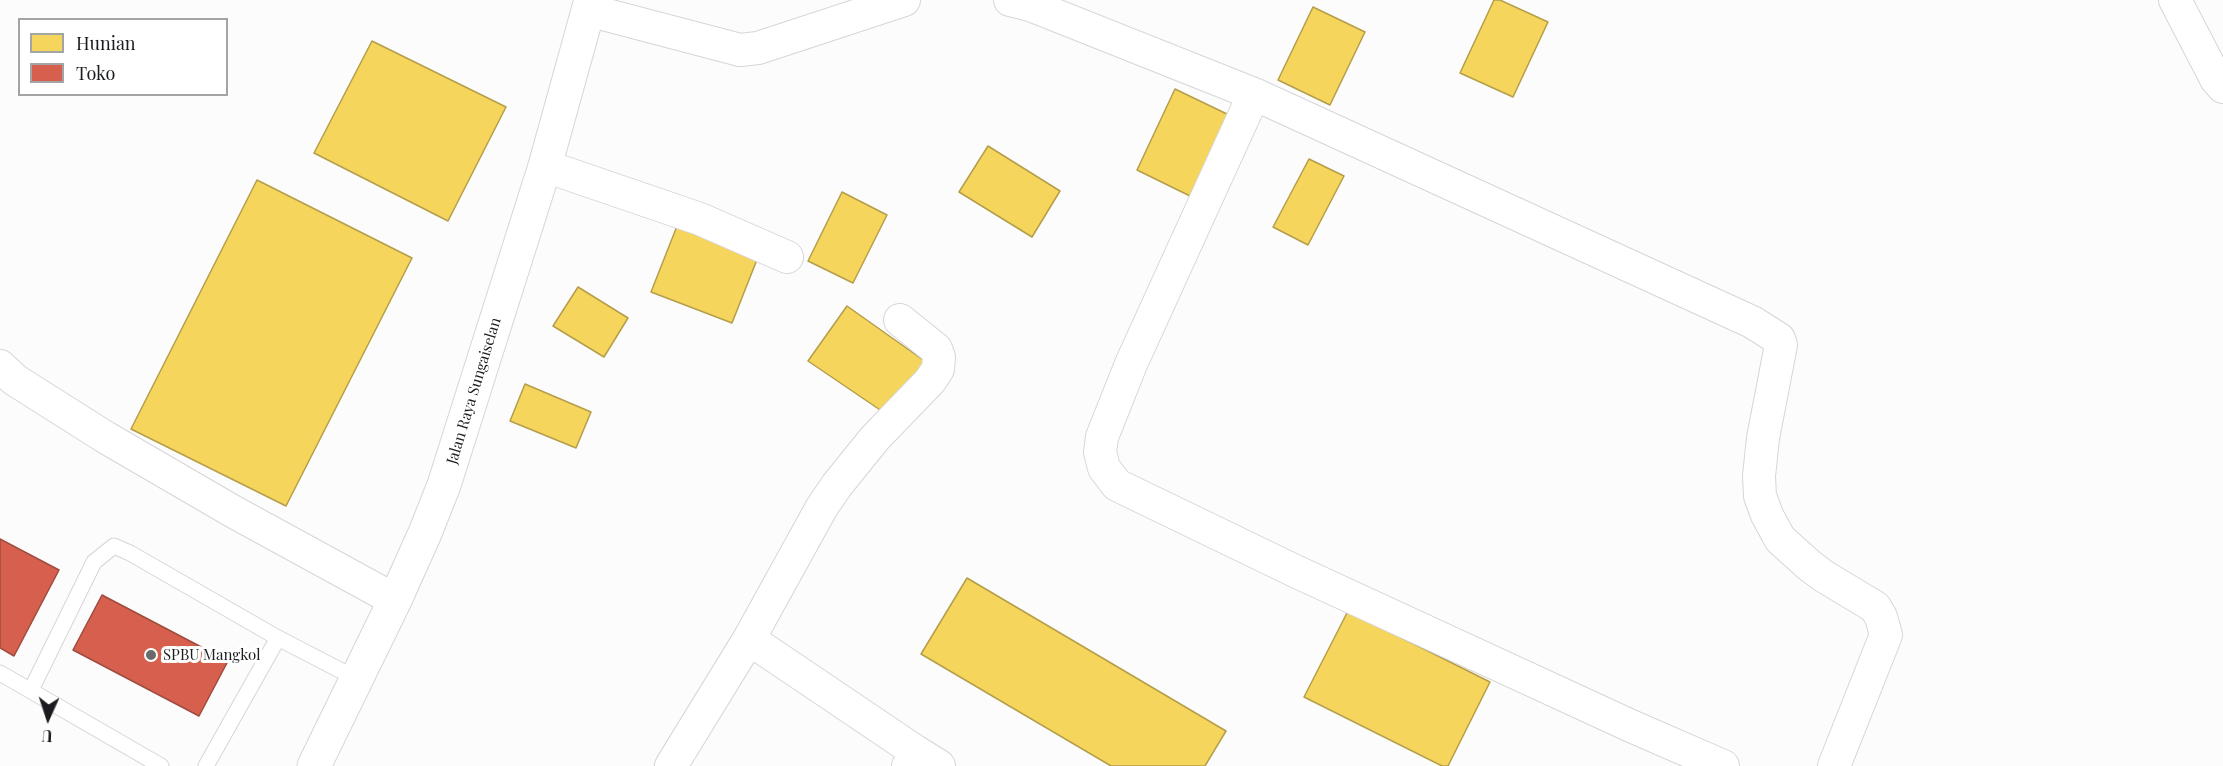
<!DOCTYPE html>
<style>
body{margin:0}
#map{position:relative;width:2223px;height:766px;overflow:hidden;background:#fcfcfc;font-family:"Playfair Display",serif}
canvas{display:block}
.legend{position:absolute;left:18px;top:18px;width:210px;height:78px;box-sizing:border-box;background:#fff;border:2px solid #a3a4a5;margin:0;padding:8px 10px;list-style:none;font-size:18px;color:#1a1c1f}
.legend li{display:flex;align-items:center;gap:12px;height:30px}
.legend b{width:30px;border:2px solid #a3a4a5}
.north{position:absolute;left:18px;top:688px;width:60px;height:60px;-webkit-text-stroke:4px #fff;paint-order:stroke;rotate:183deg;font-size:16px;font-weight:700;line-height:24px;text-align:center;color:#1a1c1f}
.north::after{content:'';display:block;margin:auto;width:21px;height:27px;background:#1a1c1f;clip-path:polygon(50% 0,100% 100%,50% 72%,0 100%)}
</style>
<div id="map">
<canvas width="2223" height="766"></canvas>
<ul class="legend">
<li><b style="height:16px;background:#f6d55c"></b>Hunian</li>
<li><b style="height:16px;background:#d6604d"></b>Toko</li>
</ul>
<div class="north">U</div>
</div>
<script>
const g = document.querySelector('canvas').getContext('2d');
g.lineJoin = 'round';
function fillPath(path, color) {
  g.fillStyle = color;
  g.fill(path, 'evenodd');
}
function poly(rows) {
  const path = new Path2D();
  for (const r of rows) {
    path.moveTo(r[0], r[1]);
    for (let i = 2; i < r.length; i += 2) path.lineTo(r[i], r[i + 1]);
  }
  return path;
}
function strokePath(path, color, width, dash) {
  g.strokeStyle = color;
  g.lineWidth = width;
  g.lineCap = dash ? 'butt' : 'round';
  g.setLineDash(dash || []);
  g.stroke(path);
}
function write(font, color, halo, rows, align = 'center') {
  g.font = font + ' "Playfair Display",serif';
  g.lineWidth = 6;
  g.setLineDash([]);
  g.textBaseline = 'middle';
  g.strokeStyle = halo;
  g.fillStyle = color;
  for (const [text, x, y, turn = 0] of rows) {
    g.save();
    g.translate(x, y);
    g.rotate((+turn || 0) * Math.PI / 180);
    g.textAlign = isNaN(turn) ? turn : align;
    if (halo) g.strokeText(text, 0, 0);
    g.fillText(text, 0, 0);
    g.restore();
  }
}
const homes = poly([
 [1494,0,1500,0,1548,22,1513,97,1460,73,1494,0],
 [1313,7,1365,32,1330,105,1278,80,1313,7],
 [372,41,506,107,448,221,314,153,372,41],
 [1175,89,1229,115,1190,196,1137,170,1175,89],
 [988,146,1060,191,1032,237,959,192,988,146],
 [1309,159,1344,176,1308,245,1273,227,1309,159],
 [257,180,412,258,286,506,131,429,257,180],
 [842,192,887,215,853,283,808,261,842,192],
 [679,221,760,252,732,323,651,292,679,221],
 [578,287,628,318,604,357,553,326,578,287],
 [847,306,926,362,889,416,808,361,847,306],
 [525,384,591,412,576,448,510,421,525,384],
 [967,578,1226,731,1205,766,1111,766,921,654,967,578],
 [1348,611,1490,682,1448,766,1442,766,1304,697,1348,611]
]);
fillPath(homes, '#f6d55c');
strokePath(homes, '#b49e4a', 1.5);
const shops = poly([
 [0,539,59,570,14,656,0,648,0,539],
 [102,595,228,661,199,716,73,650,102,595]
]);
fillPath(shops, '#d6604d');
strokePath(shops, '#9e4c3f', 1.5);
const lane = poly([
 [0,673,161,766],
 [31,690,94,562,114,546,130,553,278,638],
 [206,766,278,638,357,679]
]);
const street = poly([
 [1010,0,1030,5,1254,94,1752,322,1779,339,1781,345,1763,438,1759,476,1760,496,1767,515,1780,539,1810,566,1825,577,1875,607,1881,617,1886,635,1834,766],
 [2175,0,2216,79,2223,87],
 [588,10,740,50,758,48,904,0],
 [1254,94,1131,364,1102,437,1100,452,1104,468,1117,485,1295,571,1631,726,1723,766],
 [545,166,700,219,787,257],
 [0,366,15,380,105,437,234,512,395,600],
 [749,639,915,751,908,766],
 [915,751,939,766],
 [671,766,749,639,822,507,837,485,875,438,930,381,938,369,939,357,936,349,900,320]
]);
const secondary = poly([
 [314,766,395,600,425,533,444,485,545,166,591,0]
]);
strokePath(lane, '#d6d6d8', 17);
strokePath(street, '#d6d6d8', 34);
strokePath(secondary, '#d6d6d8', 35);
strokePath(lane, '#fff', 15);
strokePath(street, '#fff', 32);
strokePath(secondary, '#fff', 33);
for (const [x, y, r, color] of [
 [151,655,6,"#696a6c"]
]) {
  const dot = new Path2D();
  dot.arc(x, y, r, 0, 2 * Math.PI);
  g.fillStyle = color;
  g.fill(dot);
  strokePath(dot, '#fff', 2);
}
write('15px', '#1a1c1f', '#fff', [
 ["Jalan Raya Sungaiselan",474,391,-73]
]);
write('15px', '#1a1c1f', '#fff', [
 ["SPBU Mangkol",163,655]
], 'left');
</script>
